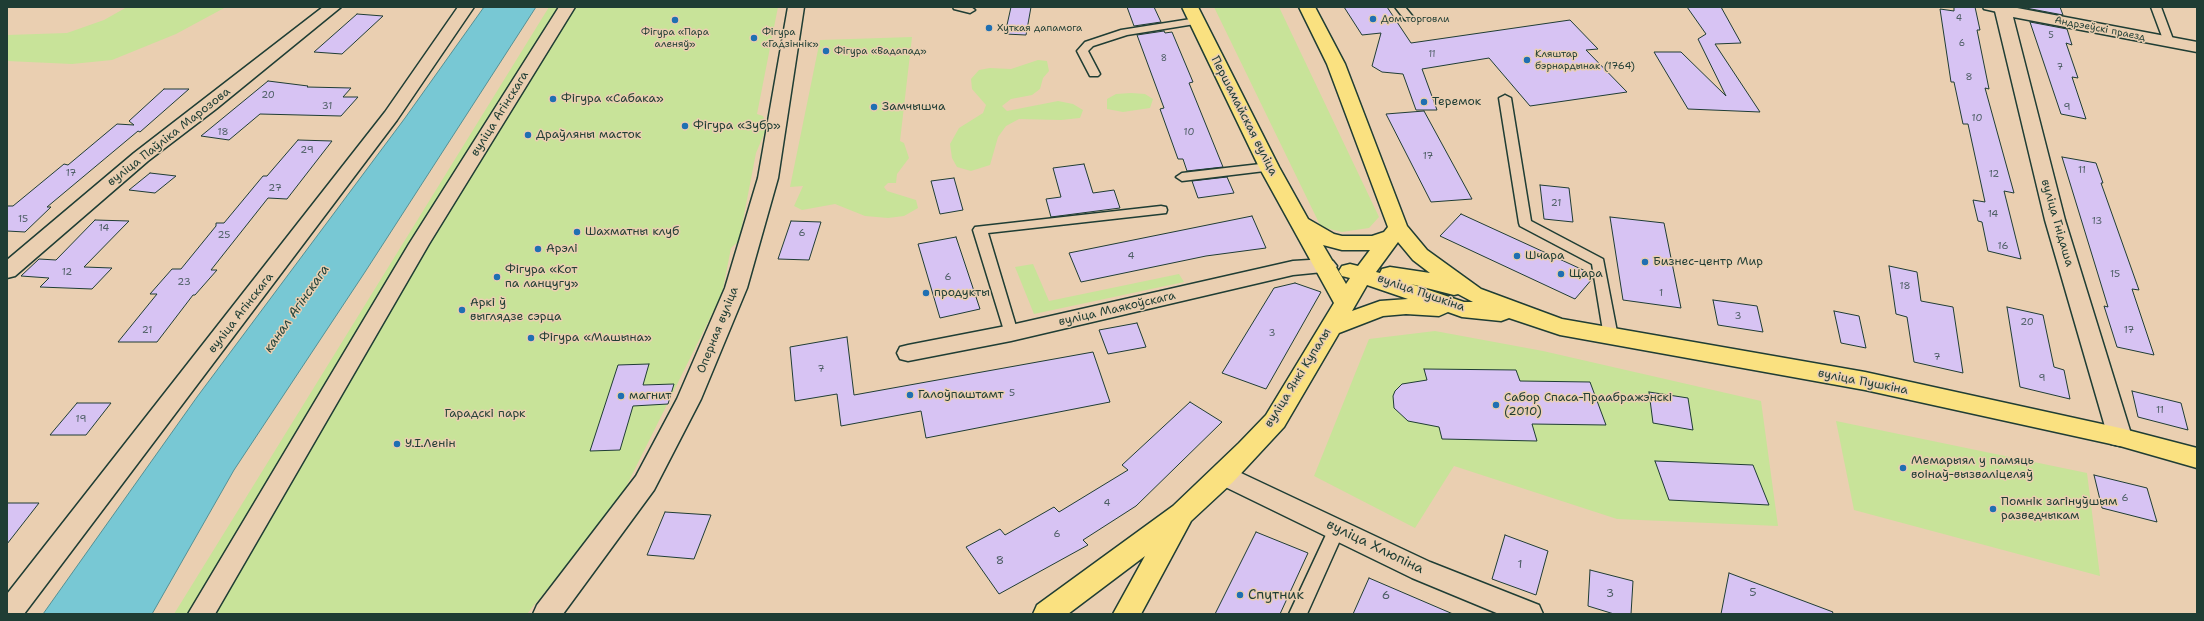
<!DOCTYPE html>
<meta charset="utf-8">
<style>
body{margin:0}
#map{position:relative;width:2204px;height:621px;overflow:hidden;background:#eacfb1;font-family:"Shantell Sans",sans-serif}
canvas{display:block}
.frame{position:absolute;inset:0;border:8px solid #1f3d34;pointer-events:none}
</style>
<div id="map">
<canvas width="2204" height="621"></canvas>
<div class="frame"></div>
</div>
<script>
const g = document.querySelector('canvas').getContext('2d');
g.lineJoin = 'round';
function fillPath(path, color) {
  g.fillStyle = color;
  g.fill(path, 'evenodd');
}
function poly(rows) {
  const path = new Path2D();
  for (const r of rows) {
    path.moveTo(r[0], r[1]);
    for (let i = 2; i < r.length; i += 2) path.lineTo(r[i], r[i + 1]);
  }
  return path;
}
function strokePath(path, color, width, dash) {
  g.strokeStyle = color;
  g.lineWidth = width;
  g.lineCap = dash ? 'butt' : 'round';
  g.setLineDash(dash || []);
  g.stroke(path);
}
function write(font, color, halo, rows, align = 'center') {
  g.font = font + ' "Shantell Sans",sans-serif';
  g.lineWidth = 3;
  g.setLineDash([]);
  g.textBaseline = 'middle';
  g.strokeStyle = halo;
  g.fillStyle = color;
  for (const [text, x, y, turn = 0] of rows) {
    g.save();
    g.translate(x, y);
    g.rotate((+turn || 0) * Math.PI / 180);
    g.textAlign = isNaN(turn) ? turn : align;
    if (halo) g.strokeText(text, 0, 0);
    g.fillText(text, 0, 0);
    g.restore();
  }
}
fillPath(poly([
 [127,7,226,7,176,34,112,60,72,64,7,61,7,35,67,33,104,20],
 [549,7,778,7,757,114,763,116,767,127,756,153,739,241,731,248,722,294,619,501,527,614,174,614],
 [1214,7,1279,7,1379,217,1369,228,1342,232,1321,227],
 [912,37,900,141,904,143,909,158,897,174,896,183,888,183,884,187,887,191,916,200,918,208,904,216,888,218,865,216,835,204,802,210,794,206,803,186,790,187,820,40],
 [1038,60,1047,61,1049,71,1043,78,1040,89,1032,95,1011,99,1002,106,1007,111,1058,101,1073,104,1083,110,1080,118,1061,120,1019,119,1006,126,998,137,990,165,971,171,957,167,952,158,950,144,959,128,983,113,986,105,972,89,971,79,979,70,990,68,1011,69],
 [1131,93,1145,94,1153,99,1150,108,1123,112,1107,109,1107,99,1116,94],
 [1033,264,1049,301,1179,274,1184,282,1034,314,1015,267],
 [1435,331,1543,351,1761,401,1778,526,1617,519,1454,466,1415,528,1314,476,1369,339],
 [1836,421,2087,473,2100,576,1854,510]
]), '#c8e399');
const water = poly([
 [484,7,536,7,365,272,234,470,152,614,43,614,197,397,405,118,484,7]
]);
fillPath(water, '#78c8d4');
strokePath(water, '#549094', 1);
const building = poly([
 [1011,7,1031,7,1026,35,1005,34,1011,7],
 [1127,7,1154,7,1161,22,1134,26,1127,7],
 [1344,7,1387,7,1411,43,1570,20,1598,49,1586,50,1627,92,1530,106,1489,58,1422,69,1437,110,1416,110,1403,74,1382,72,1372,66,1381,33,1362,35,1344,7],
 [1687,7,1721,7,1741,43,1715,44,1760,112,1688,109,1654,52,1681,52,1726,96,1698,39,1706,34,1687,7],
 [1954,7,1975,7,1980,30,1977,30,1989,89,1985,88,2014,193,2004,191,2021,259,1988,251,1982,222,1978,221,1973,200,1985,202,1968,124,1963,124,1954,82,1951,82,1940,9,1954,11,1954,7],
 [2026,7,2060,7,2063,15,2026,8,2026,7],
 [357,14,383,16,342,54,314,52,357,14],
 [2030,22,2067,29,2072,45,2066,43,2078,78,2072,77,2086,119,2061,114,2030,22],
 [1164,31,1165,33,1172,32,1193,82,1189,83,1223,167,1187,171,1183,159,1178,159,1160,109,1164,108,1137,35,1164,31],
 [268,81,308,86,307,87,351,88,343,97,358,97,341,116,260,114,229,140,201,136,268,81],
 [164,89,189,89,140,132,138,131,47,207,51,207,25,232,7,231,7,206,13,206,64,164,68,165,117,124,134,125,129,121,164,89],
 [1424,111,1472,199,1431,202,1386,114,1424,111],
 [298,140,332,141,287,199,268,198,211,270,217,270,195,295,193,295,157,342,118,342,157,294,150,294,172,269,181,269,216,226,216,223,224,223,263,176,267,176,298,140],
 [2062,157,2096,163,2103,183,2101,183,2139,290,2132,289,2154,355,2117,347,2104,306,2108,307,2062,157],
 [1084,164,1093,193,1114,190,1120,208,1051,217,1046,199,1061,197,1053,168,1084,164],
 [150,173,176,176,155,193,129,190,150,173],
 [1227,177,1234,193,1198,198,1192,181,1227,177],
 [954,178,963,210,940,214,931,181,954,178],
 [1540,185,1569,188,1573,222,1544,219,1540,185],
 [1461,214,1592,274,1593,278,1575,299,1440,236,1461,214],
 [1252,216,1266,248,1206,256,1081,282,1069,253,1252,216],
 [1610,217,1664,223,1681,308,1623,300,1610,217],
 [95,220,129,221,84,267,112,268,92,289,40,287,49,278,21,276,39,259,56,260,95,220],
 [791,221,821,222,809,260,778,259,791,221],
 [956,237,980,309,940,318,918,244,956,237],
 [1889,266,1917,272,1921,301,1953,307,1963,373,1914,362,1907,317,1896,314,1889,266],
 [1295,283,1321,292,1266,389,1222,373,1274,288,1295,283],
 [1713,300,1757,306,1763,332,1718,325,1713,300],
 [2007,307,2043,315,2054,367,2064,370,2070,399,2020,387,2007,307],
 [1834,311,1859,316,1866,348,1841,343,1834,311],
 [1137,323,1146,347,1108,354,1099,330,1137,323],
 [847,337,854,395,1093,352,1110,402,926,438,921,411,841,426,837,394,795,401,790,347,847,337],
 [649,364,643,385,674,384,668,404,633,406,620,450,590,451,618,365,649,364],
 [1424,369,1516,370,1520,381,1590,382,1606,425,1532,424,1537,441,1442,439,1439,427,1408,421,1394,408,1393,396,1395,391,1402,384,1427,380,1424,369],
 [2132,391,2181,403,2188,430,2138,417,2132,391],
 [1649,392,1688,398,1693,430,1653,423,1649,392],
 [1190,402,1222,422,1136,506,1083,540,1088,545,999,594,966,547,1000,529,1005,535,1054,507,1059,512,1128,470,1122,465,1190,402],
 [77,403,111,403,86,435,50,435,77,403],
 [1655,461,1753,465,1769,505,1669,500,1655,461],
 [2094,475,2147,488,2157,522,2102,508,2094,475],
 [7,503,39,503,7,544,7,503],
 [665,512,711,515,694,559,647,555,665,512],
 [1256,532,1308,553,1280,614,1215,614,1256,532],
 [1505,535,1548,551,1536,595,1492,579,1505,535],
 [1590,570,1633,581,1631,614,1614,614,1588,606,1590,570],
 [1729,573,1833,612,1832,614,1721,614,1729,573],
 [1369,578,1453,614,1353,614,1369,578]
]);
fillPath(building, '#d7c3f3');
strokePath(building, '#1f3d34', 1);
const service = poly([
 [953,7,971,7,975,10,970,13,954,9,953,7],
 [1395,7,1405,7,1414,18,1409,21,1405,20,1395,7],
 [1983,7,2003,7,2007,10,2002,13,1984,9,1983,7],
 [2151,7,2161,7,2174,42,2173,44,2169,45,2164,42,2151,7],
 [1197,18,1202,21,1201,23,1127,35,1093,46,1088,51,1100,74,1098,76,1090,76,1077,51,1085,42,1121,30,1197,18],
 [1505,95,1511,98,1531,221,1603,259,1618,337,1616,341,1611,342,1606,341,1604,337,1592,264,1520,226,1519,223,1499,98,1505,95],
 [1269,163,1275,167,1273,170,1182,181,1176,177,1182,173,1269,163],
 [1161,206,1166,207,1167,210,1166,213,988,233,1018,333,1016,337,1011,338,1006,337,973,230,975,227,1161,206],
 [1337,522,1343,524,1345,529,1307,614,1289,614,1331,524,1337,522]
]);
const pedestrian = poly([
 [559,7,575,7,429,244,215,614,188,614,409,244,559,7]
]);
const minor = poly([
 [323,7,341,7,216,109,148,161,15,276,7,278,7,260,134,153,323,7],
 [458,7,474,7,397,120,24,614,7,614,7,594,385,112,458,7],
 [788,7,804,7,778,178,747,288,701,399,654,490,563,614,533,614,537,605,636,476,677,399,725,288,758,178,788,7],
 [1994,7,2012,7,2197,42,2197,52,2013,17,2065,220,2132,437,2129,444,2120,446,2111,444,2108,437,2045,220,1994,7],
 [1326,259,1333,261,1337,266,1333,271,1293,275,1011,341,908,361,900,359,897,353,900,347,908,345,1011,325,1293,261,1326,259],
 [1224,465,1430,562,1539,605,1543,614,1499,614,1412,578,1215,482,1211,475,1215,468,1224,465]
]);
const primary = poly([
 [1182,7,1198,7,1279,167,1308,219,1334,234,1342,236,1372,236,1384,232,1388,227,1327,64,1299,7,1315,7,1345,64,1407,226,1427,250,1481,289,1562,319,1865,372,2120,428,2197,448,2197,468,2120,446,1865,390,1560,335,1509,318,1501,321,1462,317,1448,312,1439,316,1406,314,1383,316,1339,333,1284,427,1233,482,1191,521,1141,614,1113,614,1145,556,1068,614,1033,614,1037,605,1173,506,1239,443,1266,415,1334,303,1259,167,1182,7],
 [1398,242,1413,260,1430,273,1390,267,1382,269,1380,273,1376,272,1398,242],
 [1323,245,1342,250,1370,250,1358,266,1350,264,1342,266,1339,271,1342,276,1350,278,1346,284,1323,245],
 [1411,284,1454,295,1458,294,1473,302,1464,302,1411,284],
 [1367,285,1408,299,1380,301,1352,311,1367,285]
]);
strokePath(service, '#1f3d34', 3);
strokePath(pedestrian, '#1f3d34', 3);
strokePath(minor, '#1f3d34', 3);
strokePath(primary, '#1f3d34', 3);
fillPath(service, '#eacfb1');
fillPath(pedestrian, '#eacfb1');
fillPath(minor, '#eacfb1');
fillPath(primary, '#fae180');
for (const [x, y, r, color] of [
 [1373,19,4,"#1f6fb2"],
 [675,20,4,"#1f6fb2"],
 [989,28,4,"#1f6fb2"],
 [754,38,4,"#1f6fb2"],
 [826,51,4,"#1f6fb2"],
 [1527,60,4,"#1f6fb2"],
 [553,99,4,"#1f6fb2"],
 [1424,102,4,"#1f6fb2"],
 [874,107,4,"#1f6fb2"],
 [685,126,4,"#1f6fb2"],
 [528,135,4,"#1f6fb2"],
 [577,232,4,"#1f6fb2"],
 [538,249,4,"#1f6fb2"],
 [1517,256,4,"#1f6fb2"],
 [1645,262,4,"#1f6fb2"],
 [1561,274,4,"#1f6fb2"],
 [497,277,4,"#1f6fb2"],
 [926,293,4,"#1f6fb2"],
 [462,310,4,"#1f6fb2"],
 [531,338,4,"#1f6fb2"],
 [910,395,4,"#1f6fb2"],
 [621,396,4,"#1f6fb2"],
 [1496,405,4,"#1f6fb2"],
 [397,444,4,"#1f6fb2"],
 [1903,468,4,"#1f6fb2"],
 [1993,509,4,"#1f6fb2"],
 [1240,595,4,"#1f6fb2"]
]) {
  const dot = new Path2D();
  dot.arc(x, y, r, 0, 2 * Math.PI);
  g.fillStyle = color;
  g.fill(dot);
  strokePath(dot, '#eacfb1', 1.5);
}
write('9px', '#4d5e64', null, [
 ["4",1959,19],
 ["5",2051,36],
 ["6",1962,44],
 ["11",1432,55],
 ["8",1164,59],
 ["7",2060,68]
]);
write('10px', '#1f3d34', '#eacfb1', [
 ["Дом торговли",1381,19],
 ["Хуткая дапамога",997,28],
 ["Фігура «Пара",675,32,"center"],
 ["аленяў»",675,44,"center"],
 ["Фігура",762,32],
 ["«Гадзіннік»",762,44],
 ["Фігура «Вадапад»",834,51],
 ["Кляштар",1535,54],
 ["бэрнардынак (1764)",1535,66]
], 'left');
write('10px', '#1f3d34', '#eacfb1', [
 ["Андрэеўскі праезд",2100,29,11]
]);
write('10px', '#4d5e64', null, [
 ["8",1969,77],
 ["20",268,95],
 ["31",327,106],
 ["9",2067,107],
 ["10",1977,118],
 ["18",223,132],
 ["10",1189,132],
 ["29",307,150],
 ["17",1428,156],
 ["11",2082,170],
 ["17",71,173],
 ["12",1994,174],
 ["27",275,188],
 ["21",1556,203],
 ["14",1993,214],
 ["15",23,219],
 ["13",2097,221],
 ["14",104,228],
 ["6",802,233],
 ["25",224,235],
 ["16",2003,246],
 ["4",1131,256],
 ["12",67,272],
 ["15",2115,274],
 ["6",948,277],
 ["23",184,282],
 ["18",1905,286],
 ["1",1661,293],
 ["3",1738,316],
 ["20",2027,322],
 ["21",147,330],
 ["17",2129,330],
 ["3",1272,333],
 ["7",1937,357],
 ["7",821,369],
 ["9",2042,378],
 ["5",1012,393],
 ["11",2160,410],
 ["19",81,419],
 ["6",2125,498],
 ["4",1107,503],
 ["6",1057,534]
]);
write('12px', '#1f3d34', '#eacfb1', [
 ["Фігура «Сабака»",561,99],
 ["Теремок",1432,102],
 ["Замчышча",882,107],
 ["Фігура «Зубр»",693,126],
 ["Драўляны масток",536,135],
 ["Шахматны клуб",585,232],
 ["Арэлі",546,249],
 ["Шчара",1525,256],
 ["Бизнес-центр Мир",1653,262],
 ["Фігура «Кот",505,270],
 ["па ланцугу»",505,284],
 ["Щара",1569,274],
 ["продукты",934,293],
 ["Аркі ў",470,303],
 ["выглядзе сэрца",470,317],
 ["Фігура «Машына»",539,338],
 ["Галоўпаштамт",918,395],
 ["магнит",629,396],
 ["Сабор Спаса-Праабражэнскі",1504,398],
 ["(2010)",1504,412],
 ["У.І.Ленін",405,444],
 ["Мемарыял у памяць",1911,461],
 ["воінаў-вызваліцеляў",1911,475],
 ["Помнік загінуўшым",2001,502],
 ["разведчыкам",2001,516]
], 'left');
write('12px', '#1f3d34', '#eacfb1', [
 ["вуліца Агінскага",500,114,-58],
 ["Першамайская вуліца",1244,116,63],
 ["вуліца Паўліка Марозова",169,137,-38],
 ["вуліца Гнідаша",2057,223,74],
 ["вуліца Пушкіна",1421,293,19],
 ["вуліца Маякоўскага",1117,309,-13],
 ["вуліца Агінскага",241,313,-52],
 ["Оперная вуліца",718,330,-68],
 ["вуліца Янкі Купалы",1298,378,-58],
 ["вуліца Пушкіна",1863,382,11]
]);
write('12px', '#274539', '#eacfb1', [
 ["Гарадскі парк",485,414]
]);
write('12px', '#4d5e64', null, [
 ["8",1000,561],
 ["1",1520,565],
 ["5",1753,593],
 ["3",1610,594],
 ["6",1386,596]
]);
write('italic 13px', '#23443c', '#eacfb1', [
 ["канал Агінскага",297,309,-55]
]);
write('14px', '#1f3d34', '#eacfb1', [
 ["вуліца Хлюпіна",1375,547,26]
]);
write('14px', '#1f3d34', '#eacfb1', [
 ["Спутник",1248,595]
], 'left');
</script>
